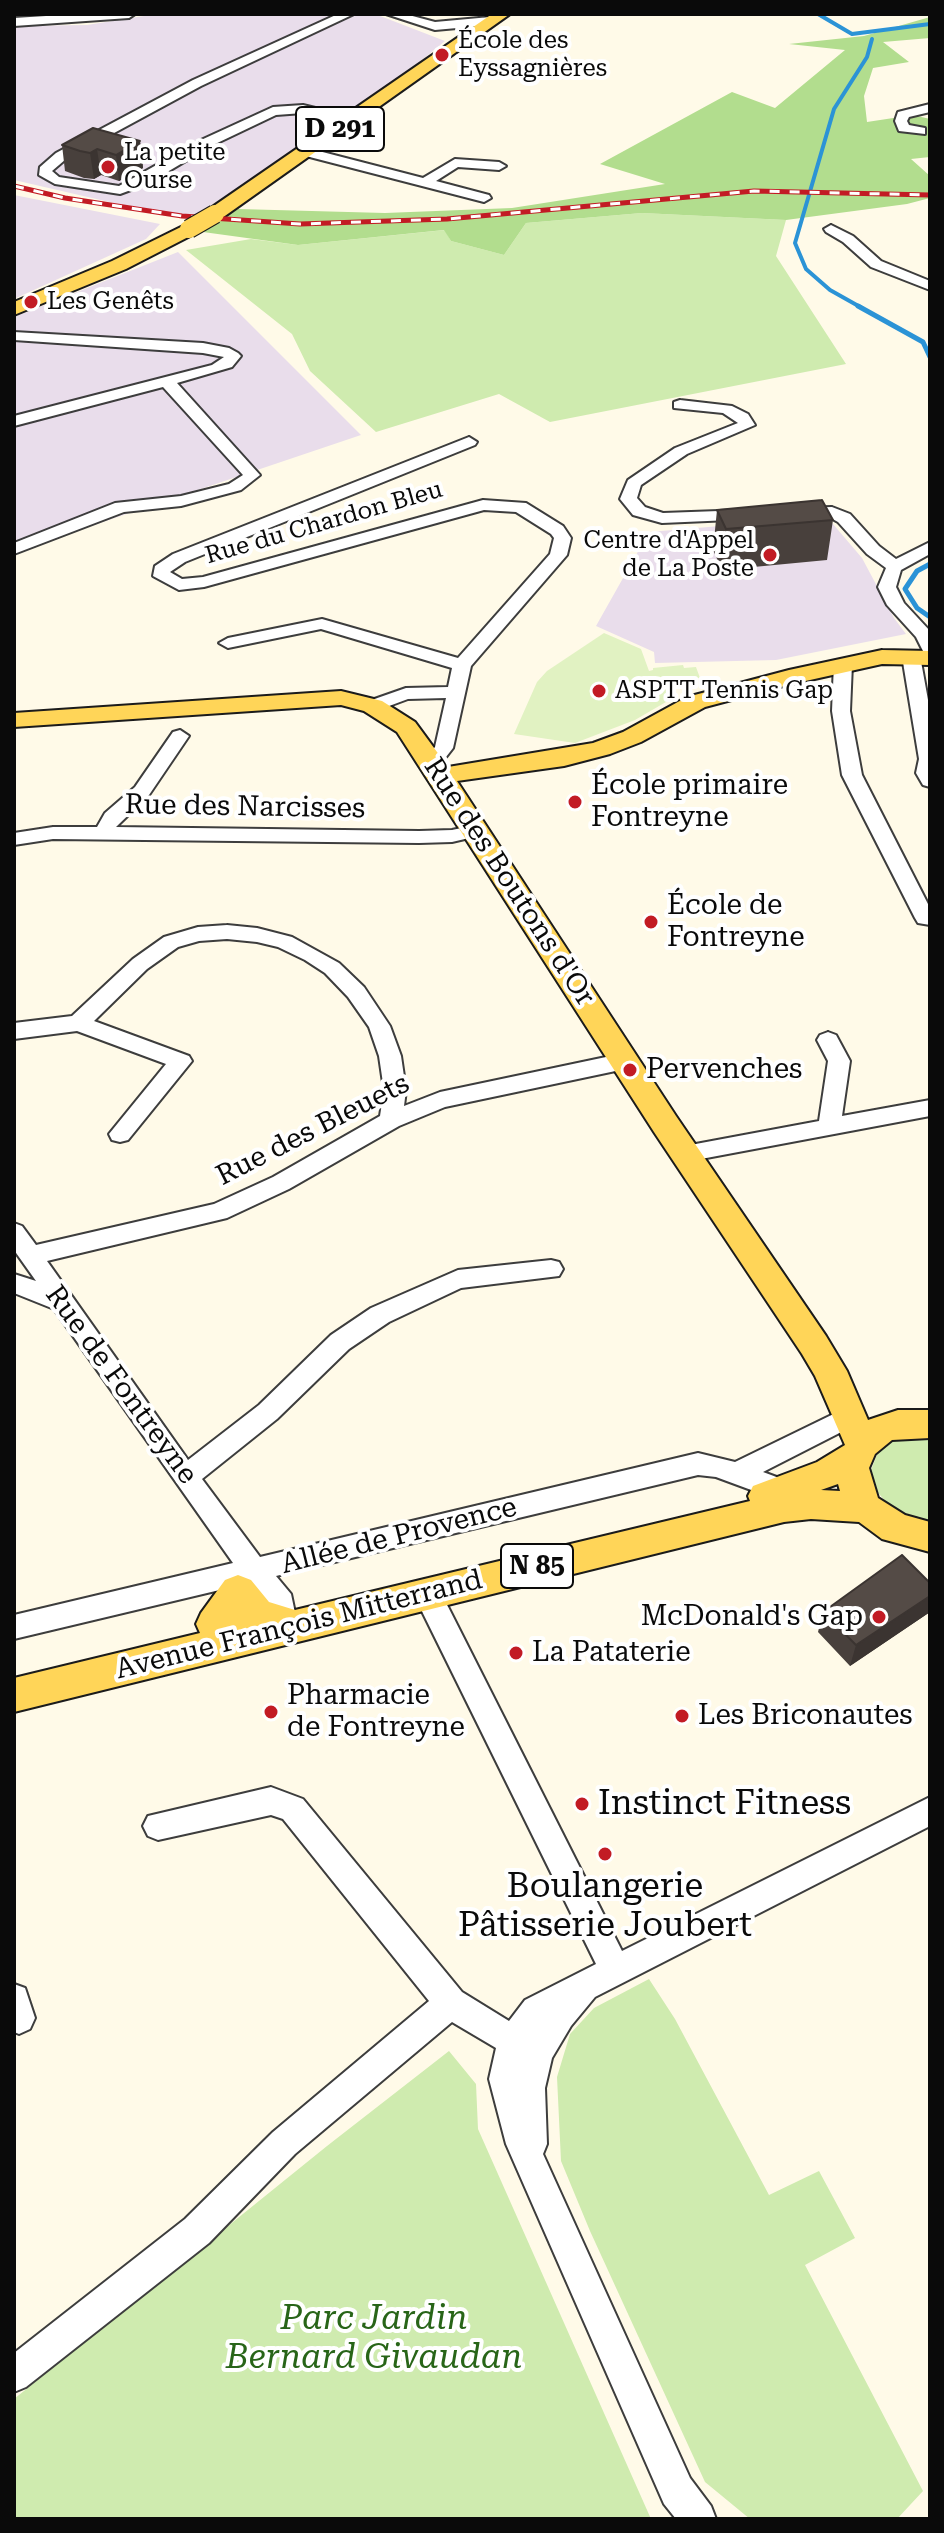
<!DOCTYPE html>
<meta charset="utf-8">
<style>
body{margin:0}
#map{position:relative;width:944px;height:2533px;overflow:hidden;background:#fffae8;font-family:"Roboto Serif",serif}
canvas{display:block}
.frame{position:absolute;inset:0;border:16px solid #0a0a0a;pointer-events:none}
</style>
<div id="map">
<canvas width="944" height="2533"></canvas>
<div class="frame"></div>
</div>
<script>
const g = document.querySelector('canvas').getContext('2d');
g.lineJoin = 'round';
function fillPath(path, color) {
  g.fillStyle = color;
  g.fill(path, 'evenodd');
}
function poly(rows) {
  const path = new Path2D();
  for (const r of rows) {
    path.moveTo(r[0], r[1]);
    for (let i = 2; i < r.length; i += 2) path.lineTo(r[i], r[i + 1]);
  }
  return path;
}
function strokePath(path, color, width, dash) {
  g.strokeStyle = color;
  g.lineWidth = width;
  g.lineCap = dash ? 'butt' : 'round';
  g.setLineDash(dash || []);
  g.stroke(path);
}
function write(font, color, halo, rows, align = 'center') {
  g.font = font + ' "Roboto Serif",serif';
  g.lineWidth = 8;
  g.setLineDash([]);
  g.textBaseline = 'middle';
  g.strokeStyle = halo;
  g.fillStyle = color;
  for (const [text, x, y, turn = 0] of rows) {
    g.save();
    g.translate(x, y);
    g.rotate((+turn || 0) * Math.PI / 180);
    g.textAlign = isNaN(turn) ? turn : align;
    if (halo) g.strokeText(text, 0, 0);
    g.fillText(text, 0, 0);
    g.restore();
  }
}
fillPath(poly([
 [375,14,445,41,404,75,280,161,194,216,118,204,14,180,14,26,87,25,144,16],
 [14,195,160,224,146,239,14,299],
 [178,252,361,435,14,552,14,317],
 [827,517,862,558,894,618,906,634,776,660,655,663,654,652,596,626,649,532]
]), '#e9ddeb');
fillPath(poly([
 [642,213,786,220,776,256,846,364,550,422,499,394,376,432,310,371,292,334,186,250,251,239,298,245,445,230,451,241,504,255,526,223],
 [907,1436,930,1437,930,1524,892,1509,874,1488,871,1470,878,1452,891,1441],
 [649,1979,675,2019,769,2195,819,2171,855,2238,805,2265,923,2491,897,2519,750,2519,705,2482,590,2231,561,2161,557,2077,570,2034,594,2008],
 [449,2051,476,2084,478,2129,651,2519,14,2519,14,2399,327,2146]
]), '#cfebaf');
fillPath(poly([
 [930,17,930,38,883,42,909,62,873,68,864,96,867,122,913,115,930,119,930,157,911,159,930,176,930,198,907,204,786,220,642,213,526,223,504,255,451,241,444,230,298,245,203,232,238,209,385,213,512,208,665,184,600,164,732,92,775,108,845,50,789,44,864,36]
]), '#b2dd8e');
fillPath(poly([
 [604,633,641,649,649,671,653,670,653,668,683,665,684,668,696,667,700,678,652,684,678,695,635,720,575,743,514,734,537,682,547,671]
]), '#e1f2c2');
strokePath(poly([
 [818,14,852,34,930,24],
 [862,308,830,290,806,269,795,243,834,109,867,57,872,39]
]), '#2b93d6', 4);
strokePath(poly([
 [858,306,923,342,930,357],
 [930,564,917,571,905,589,917,608,930,617]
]), '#2b93d6', 5);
const minor = poly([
 [78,14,135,14,129,18,14,26,14,18,78,14],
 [338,14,354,14,201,86,66,159,52,171,59,177,119,186,201,140,273,107,303,105,357,118,357,124,303,113,276,115,211,146,147,184,120,194,55,184,39,175,40,167,56,153,193,80,338,14],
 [386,14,405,14,435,22,490,17,496,21,490,25,435,30,386,14],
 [930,104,930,112,909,117,907,121,909,125,925,128,925,134,899,131,895,121,898,112,930,104],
 [307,148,423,178,455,159,499,162,506,166,499,170,458,167,436,181,489,195,491,198,484,202,302,155,302,149,307,148],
 [831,225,853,236,881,261,930,281,930,290,871,267,843,242,826,232,824,229,831,225],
 [14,332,203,343,229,348,238,353,241,356,232,367,177,383,260,475,241,490,181,506,124,512,14,554,14,543,115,503,181,496,229,484,243,475,163,387,14,426,14,416,212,365,224,357,203,353,14,340,14,332],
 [680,400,732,406,748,414,755,425,687,454,641,485,637,498,645,507,663,513,747,510,753,511,755,515,753,519,662,523,633,515,620,499,628,480,675,448,738,423,723,413,674,408,674,402,680,400],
 [469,437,477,442,475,445,185,562,170,572,182,579,203,577,483,500,526,503,563,526,571,538,567,555,471,666,453,748,439,766,432,768,422,762,435,747,446,698,408,699,373,712,364,706,366,702,406,688,448,687,452,668,321,629,228,648,219,643,228,638,322,619,458,658,550,554,554,538,551,534,516,512,484,510,204,587,179,590,153,576,155,566,173,554,469,437],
 [832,507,850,514,879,546,896,559,930,542,930,554,901,570,896,587,904,603,930,631,930,654,924,653,916,637,887,605,878,587,886,568,867,554,838,522,829,517,795,518,787,513,795,508,832,507],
 [911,651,920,656,930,711,930,787,923,785,916,773,919,759,902,656,911,651],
 [843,659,852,664,850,711,862,775,930,908,930,925,918,923,915,918,842,775,832,711,834,664,843,659],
 [180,730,189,736,149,795,116,827,419,831,452,830,475,825,485,831,482,835,452,842,419,843,53,839,14,845,14,833,53,827,97,827,105,813,135,787,173,732,180,730],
 [227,925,257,928,292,937,339,963,364,987,390,1026,401,1056,406,1090,404,1106,440,1092,625,1053,633,1056,636,1061,633,1066,625,1069,445,1107,399,1126,289,1189,227,1218,47,1261,188,1460,259,1405,331,1335,371,1308,458,1270,551,1260,559,1262,563,1269,559,1276,461,1288,389,1322,349,1349,277,1419,202,1479,260,1557,698,1453,735,1462,850,1406,859,1409,863,1416,859,1423,763,1472,790,1482,794,1490,790,1498,781,1501,716,1477,698,1475,276,1576,291,1594,295,1613,283,1629,273,1633,259,1636,249,1633,245,1624,249,1615,265,1611,267,1605,249,1583,14,1639,14,1615,233,1563,54,1309,14,1293,14,1274,36,1281,14,1250,14,1223,22,1226,36,1245,214,1204,273,1177,380,1116,384,1090,379,1056,369,1027,348,997,325,973,305,960,278,947,257,942,227,939,199,941,178,947,147,969,94,1021,189,1056,192,1061,128,1140,120,1142,112,1140,109,1134,166,1064,77,1031,14,1039,14,1023,72,1016,133,959,164,937,198,927,227,925],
 [828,1032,836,1035,850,1061,842,1116,930,1100,930,1116,685,1162,677,1160,674,1154,677,1148,685,1146,819,1121,828,1061,817,1040,820,1035,828,1032],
 [427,1581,437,1585,622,1951,930,1797,930,1826,595,1997,571,2026,552,2058,545,2088,547,2144,543,2154,690,2478,711,2506,716,2519,676,2519,664,2504,506,2144,489,2079,496,2048,452,2022,295,2154,209,2243,26,2387,14,2392,14,2353,185,2219,273,2132,429,2001,283,1819,271,1815,158,1840,148,1836,143,1826,148,1816,271,1787,303,1799,462,1992,509,2021,525,2000,596,1964,413,1593,417,1585,427,1581],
 [14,1984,25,1988,35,2018,30,2029,19,2034,14,2032,14,1984]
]);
const major = poly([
 [492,14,510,14,222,218,208,218,206,214,208,210,492,14],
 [189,223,198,229,196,233,126,269,14,315,14,302,112,261,189,223],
 [882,650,930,651,930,665,882,664,792,684,705,707,641,742,610,754,564,766,457,781,676,1116,826,1336,847,1371,868,1420,898,1410,930,1410,930,1438,892,1440,875,1454,869,1468,878,1498,905,1515,930,1522,930,1552,882,1539,859,1522,811,1519,784,1522,14,1712,14,1678,200,1633,196,1624,201,1613,225,1580,238,1575,251,1580,269,1602,295,1610,750,1501,748,1496,753,1486,817,1462,845,1445,815,1376,802,1354,654,1132,397,732,364,711,341,705,14,727,14,713,341,691,382,701,415,722,448,767,593,743,623,732,687,697,789,670,882,650],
 [838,1484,840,1491,821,1490,838,1484]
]);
strokePath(minor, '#3d3d3d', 4);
strokePath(major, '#1b1b1b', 4);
fillPath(minor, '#fff');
fillPath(major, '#ffd558');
const rail = poly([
 [14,186,65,198,182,216,300,224,447,219,754,191,930,195]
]);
strokePath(rail, '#c21b24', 5);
strokePath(rail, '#fff', 3, [10]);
const majorBridge = poly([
 [189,229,215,214]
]);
strokePath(majorBridge, '#1b1b1b', 20, []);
strokePath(majorBridge, '#ffd558', 18);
fillPath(poly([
 [140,141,143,168,119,181,101,175,94,179,84,178,65,171,62,145],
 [717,510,833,520,827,560,722,570,713,550],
 [930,1583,930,1612,850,1666,818,1632,823,1612]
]), '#48403c');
fillPath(poly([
 [140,141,143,168,119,181,116,155],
 [97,149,101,175,94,179,90,153],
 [930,1596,930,1612,850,1666,856,1645]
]), '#3b3431');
const building = poly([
 [93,128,140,141,116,155,97,149,90,153,80,151,62,145,93,128],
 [822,500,833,520,726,529,717,510,822,500],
 [902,1555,930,1583,930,1596,856,1645,823,1612,902,1555]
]);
fillPath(building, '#544b46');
strokePath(building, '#3b3431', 2);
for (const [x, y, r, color] of [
 [442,55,8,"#c21b24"],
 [108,167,8,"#c21b24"],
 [31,302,8,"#c21b24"],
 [770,555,8,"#c21b24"],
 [599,691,8,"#c21b24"],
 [575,802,8,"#c21b24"],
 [651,922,8,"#c21b24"],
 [630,1070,8,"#c21b24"],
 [879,1617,8,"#c21b24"],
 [516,1653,8,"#c21b24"],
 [271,1712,8,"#c21b24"],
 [682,1716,8,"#c21b24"],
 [582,1804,8,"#c21b24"],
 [605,1854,8,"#c21b24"]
]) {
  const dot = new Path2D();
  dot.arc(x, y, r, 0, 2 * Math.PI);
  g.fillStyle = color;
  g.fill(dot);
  strokePath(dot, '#fff', 3);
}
write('24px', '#0a0a0a', '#fff', [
 ["École des",458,41],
 ["Eyssagnières",458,69],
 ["La petite",124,153],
 ["Ourse",124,181],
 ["Les Genêts",47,302],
 ["Centre d'Appel",754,541,"right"],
 ["de La Poste",754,569,"right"],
 ["ASPTT Tennis Gap",615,691]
], 'left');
write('24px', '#0a0a0a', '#fff', [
 ["Rue du Chardon Bleu",324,523,-16]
]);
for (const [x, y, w] of [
 [340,129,88],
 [537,1566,72]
]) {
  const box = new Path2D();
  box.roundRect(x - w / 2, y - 22, w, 44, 6);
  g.fillStyle = '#fff';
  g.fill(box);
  strokePath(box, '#0a0a0a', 2);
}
write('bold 26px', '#0a0a0a', null, [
 ["D 291",340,129],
 ["N 85",537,1566]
]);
write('28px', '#0a0a0a', '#fff', [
 ["École primaire",591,786],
 ["Fontreyne",591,818],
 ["École de",667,906],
 ["Fontreyne",667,938],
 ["Pervenches",646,1070],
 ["McDonald's Gap",863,1617,"right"],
 ["La Pataterie",532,1653],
 ["Pharmacie",287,1696],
 ["de Fontreyne",287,1728],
 ["Les Briconautes",698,1716]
], 'left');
write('28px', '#0a0a0a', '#fff', [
 ["Rue des Narcisses",245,807,1],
 ["Rue des Boutons d'Or",509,882,57],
 ["Rue des Bleuets",313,1130,-27],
 ["Rue de Fontreyne",121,1385,54],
 ["Allée de Provence",399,1536,-14],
 ["Avenue François Mitterrand",299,1625,-14]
]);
write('34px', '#0a0a0a', '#fff', [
 ["Instinct Fitness",598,1804],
 ["Boulangerie",605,1887,"center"],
 ["Pâtisserie Joubert",605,1926,"center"]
], 'left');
write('italic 34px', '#286518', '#fff', [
 ["Parc Jardin",374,2319],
 ["Bernard Givaudan",374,2358]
]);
</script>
